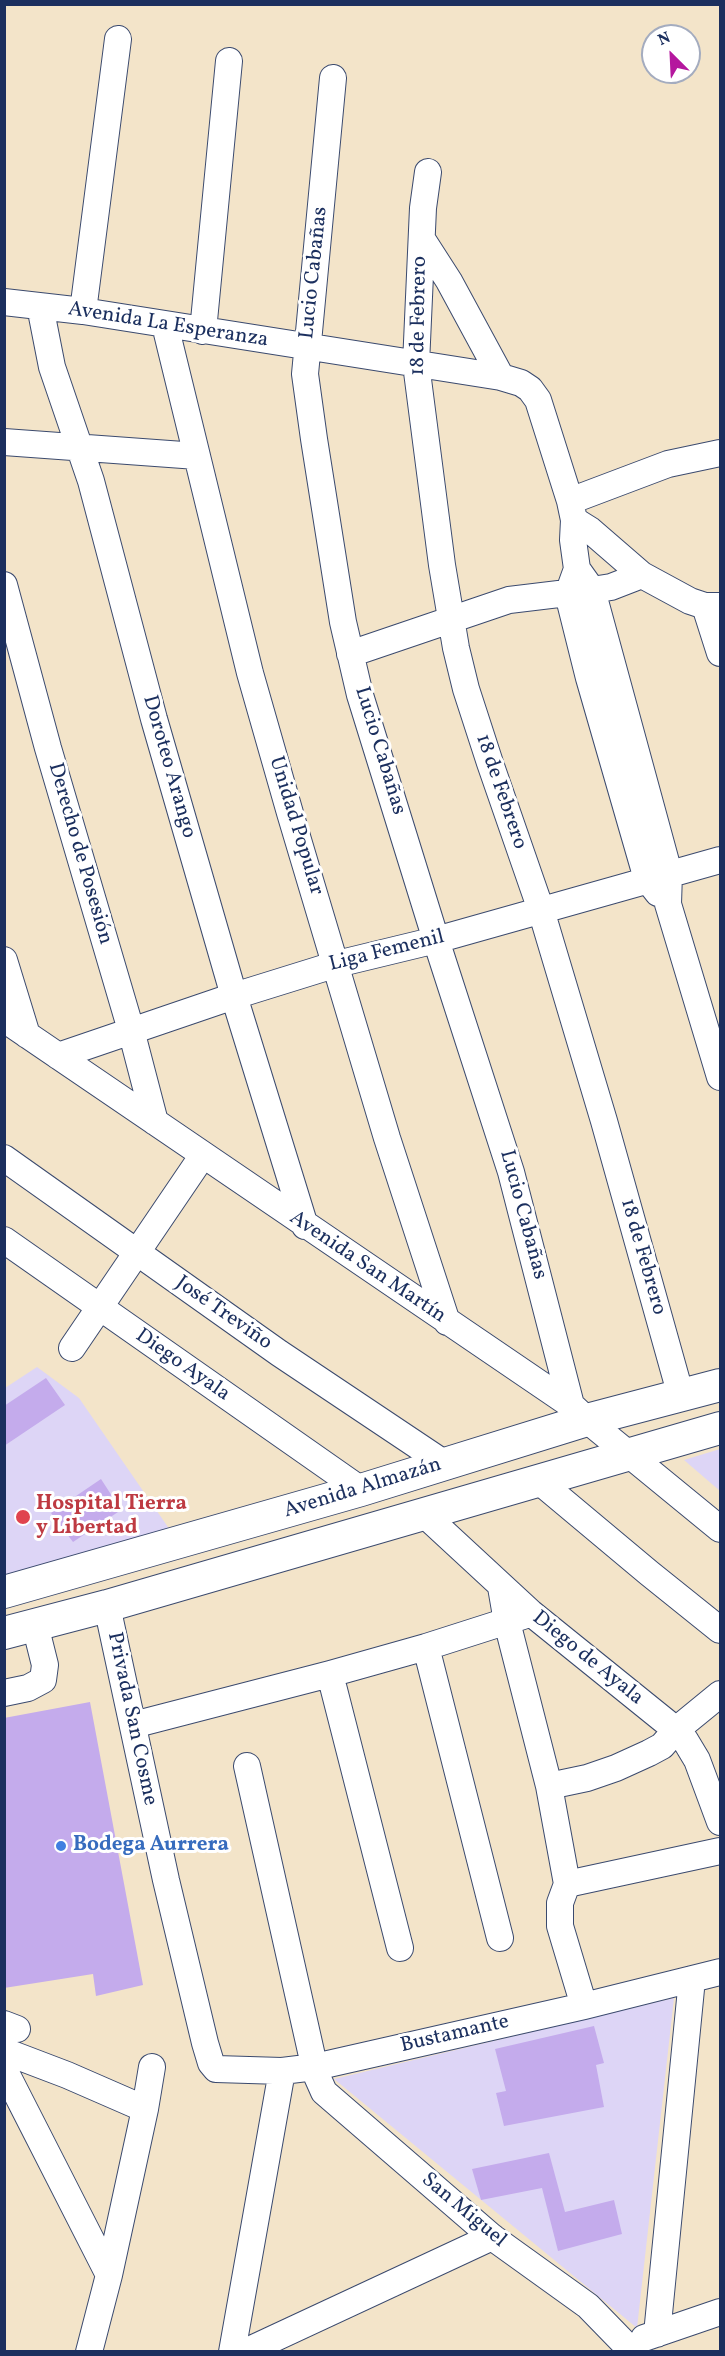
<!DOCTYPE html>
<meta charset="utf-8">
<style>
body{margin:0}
#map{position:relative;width:725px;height:2356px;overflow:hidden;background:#f3e4c9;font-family:Vollkorn,serif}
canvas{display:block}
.frame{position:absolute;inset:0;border:6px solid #1b2f5e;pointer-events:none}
.north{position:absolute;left:641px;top:24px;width:60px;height:60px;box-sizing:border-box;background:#fff;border:2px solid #a4acbf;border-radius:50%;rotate:336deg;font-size:16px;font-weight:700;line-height:24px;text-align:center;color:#1b2f5e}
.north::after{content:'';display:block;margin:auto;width:21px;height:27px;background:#b5179e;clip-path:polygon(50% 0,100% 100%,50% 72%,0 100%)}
</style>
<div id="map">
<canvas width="725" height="2356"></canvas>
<div class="frame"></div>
<div class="north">N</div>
</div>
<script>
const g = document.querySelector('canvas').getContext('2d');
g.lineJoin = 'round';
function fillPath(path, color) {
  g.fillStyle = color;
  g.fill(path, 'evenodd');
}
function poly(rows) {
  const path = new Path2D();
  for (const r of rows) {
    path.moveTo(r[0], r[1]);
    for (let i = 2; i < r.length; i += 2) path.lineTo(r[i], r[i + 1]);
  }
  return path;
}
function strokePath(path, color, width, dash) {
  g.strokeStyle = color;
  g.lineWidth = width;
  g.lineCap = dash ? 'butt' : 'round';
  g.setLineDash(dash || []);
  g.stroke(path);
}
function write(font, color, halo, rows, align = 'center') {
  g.font = font + ' Vollkorn,serif';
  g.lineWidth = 6;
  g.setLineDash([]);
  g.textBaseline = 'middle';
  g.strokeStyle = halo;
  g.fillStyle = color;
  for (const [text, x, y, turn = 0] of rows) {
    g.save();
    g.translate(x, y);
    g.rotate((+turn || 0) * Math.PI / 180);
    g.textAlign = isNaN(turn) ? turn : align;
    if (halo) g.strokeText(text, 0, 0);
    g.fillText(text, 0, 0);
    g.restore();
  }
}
fillPath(poly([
 [37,1367,79,1398,170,1530,5,1577,5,1388],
 [720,1449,720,1491,684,1460],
 [674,1998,637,2328,334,2079]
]), '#ddd5f6');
fillPath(poly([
 [46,1378,65,1405,4,1446,4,1406],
 [101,1479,121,1510,73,1542,51,1513],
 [90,1702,143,1985,96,1996,93,1974,4,1988,4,1718],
 [594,2026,604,2063,596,2065,604,2107,504,2126,496,2093,506,2091,495,2049],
 [549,2153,565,2212,614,2200,622,2234,558,2251,542,2188,481,2200,472,2169]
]), '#c4abec');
const minor = poly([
 [333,78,305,374,314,439,343,622,360,695,436,940,511,1172,571,1405],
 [428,172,423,208,416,364,442,565,456,648,466,689,490,763,541,910,604,1121,681,1396],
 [422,239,449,281,501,377],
 [4,302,83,311,501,377,521,383,530,389,538,400,570,501,574,520,573,540,577,569,592,590,669,873,668,904,720,1077],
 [40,306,52,367,91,481,154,719,234,996,305,1226],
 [83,311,118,39],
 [165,325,250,673,290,813,387,1138,447,1322],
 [203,331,229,61],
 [4,442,197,456],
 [570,501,668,464,720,453],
 [574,520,590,530,642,575,690,601,705,606,720,606],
 [577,569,568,594,589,678,647,879,658,893],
 [4,585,48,748,131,1030,155,1122],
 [705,606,720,653],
 [350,654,509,600,592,590,611,587,642,575],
 [4,960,27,1035],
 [4,1019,571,1405,587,1420,720,1529],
 [58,1056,234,996,337,964,436,940,720,860],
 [4,1158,279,1353,445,1464],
 [4,1240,361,1490],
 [72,1348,203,1155],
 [539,1481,649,1573,720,1630],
 [425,1515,531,1613,676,1730,685,1740,697,1760,720,1822],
 [501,1587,507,1622,549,1786,567,1884,560,1903,560,1926,584,2006],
 [107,1606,166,1880,205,2043,211,2063,216,2069,282,2071,315,2067,584,2006,720,1972],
 [426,1647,500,1938],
 [330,1674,400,1948],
 [4,1693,28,1688,43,1680,45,1665,35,1625],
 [133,1725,330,1674,426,1647,523,1616],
 [247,1766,316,2074,324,2092,492,2237,588,2306,625,2344,629,2352],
 [549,1786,587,1778,616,1768,649,1753,662,1746,676,1730,720,1694],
 [567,1884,720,1851],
 [4,2024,17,2029],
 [4,2051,67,2075,145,2109],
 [4,2069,109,2275],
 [657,2334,692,1979],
 [644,2338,720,2312],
 [89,2352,109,2275,145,2109,152,2067],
 [232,2352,282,2071],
 [245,2352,492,2237]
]);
const major = poly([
 [4,1592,361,1490,587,1420,720,1385],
 [4,1633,107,1606,720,1428]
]);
strokePath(minor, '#3b4a6e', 28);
strokePath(major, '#3b4a6e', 34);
strokePath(minor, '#fff', 26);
strokePath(major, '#fff', 32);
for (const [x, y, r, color] of [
 [23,1517,8,"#e0444e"],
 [61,1846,6,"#3f7fe0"]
]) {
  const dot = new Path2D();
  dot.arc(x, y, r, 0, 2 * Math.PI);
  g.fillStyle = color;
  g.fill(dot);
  strokePath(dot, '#fff', 2);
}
write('21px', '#1b2f5e', '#fff', [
 ["Lucio Cabañas",315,273,-84],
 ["18 de Febrero",420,316,-89],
 ["Avenida La Esperanza",168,326,9],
 ["Lucio Cabañas",379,751,73],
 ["Doroteo Arango",168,767,74],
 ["18 de Febrero",500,792,71],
 ["Unidad Popular",295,826,73],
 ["Derecho de Posesión",79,854,74],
 ["Liga Femenil",387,952,-14],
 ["Lucio Cabañas",522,1215,75],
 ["18 de Febrero",642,1257,74],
 ["Avenida San Martín",367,1268,34],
 ["José Treviño",223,1314,35],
 ["Diego Ayala",182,1366,35],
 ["Avenida Almazán",363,1489,-17],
 ["Diego de Ayala",587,1659,39],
 ["Privada San Cosme",131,1719,78],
 ["Bustamante",455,2035,-13],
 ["San Miguel",463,2211,40]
]);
write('bold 21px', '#be3a42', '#fff', [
 ["Hospital Tierra",36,1505],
 ["y Libertad",36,1529]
], 'left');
write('bold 21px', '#366cbe', '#fff', [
 ["Bodega Aurrera",73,1846]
], 'left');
</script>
